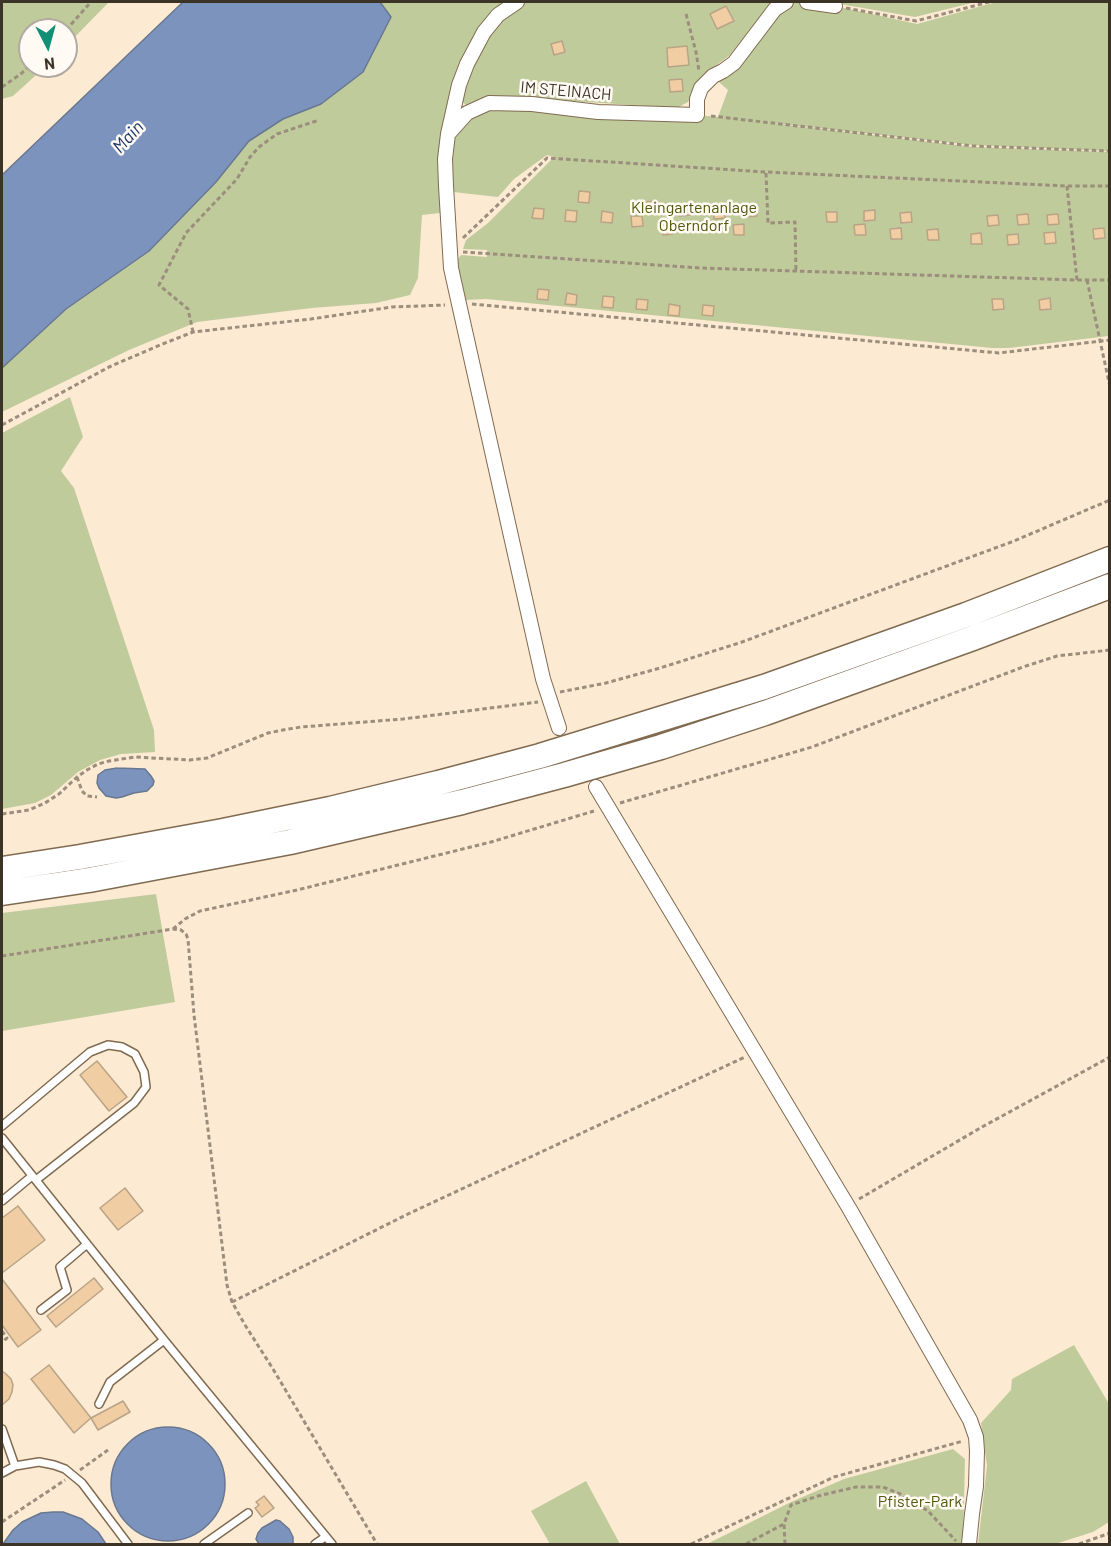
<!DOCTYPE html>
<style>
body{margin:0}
#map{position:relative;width:1111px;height:1546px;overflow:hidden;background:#fdead3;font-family:Barlow,sans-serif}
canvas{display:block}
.frame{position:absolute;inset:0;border:3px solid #3c3327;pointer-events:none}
.north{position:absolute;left:18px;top:18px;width:60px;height:60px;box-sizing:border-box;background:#fffaf4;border:2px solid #b1aaa2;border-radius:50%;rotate:174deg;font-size:16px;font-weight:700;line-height:24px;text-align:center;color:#3c3327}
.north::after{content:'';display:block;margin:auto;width:21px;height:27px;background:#129076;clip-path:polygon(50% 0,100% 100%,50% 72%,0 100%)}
</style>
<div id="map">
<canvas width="1111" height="1546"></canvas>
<div class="frame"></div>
<div class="north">N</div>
</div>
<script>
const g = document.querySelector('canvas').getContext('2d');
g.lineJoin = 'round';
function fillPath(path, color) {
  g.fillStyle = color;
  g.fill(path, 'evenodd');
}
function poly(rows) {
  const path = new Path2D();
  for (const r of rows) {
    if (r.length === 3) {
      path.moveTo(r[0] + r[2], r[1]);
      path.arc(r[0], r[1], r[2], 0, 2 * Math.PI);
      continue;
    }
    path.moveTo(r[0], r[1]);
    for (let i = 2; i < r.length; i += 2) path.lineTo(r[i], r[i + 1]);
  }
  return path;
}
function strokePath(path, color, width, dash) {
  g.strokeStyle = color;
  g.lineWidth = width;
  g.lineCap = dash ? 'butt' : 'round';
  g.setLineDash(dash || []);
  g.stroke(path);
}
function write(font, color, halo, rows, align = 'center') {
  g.font = font + ' Barlow,sans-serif';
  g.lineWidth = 5;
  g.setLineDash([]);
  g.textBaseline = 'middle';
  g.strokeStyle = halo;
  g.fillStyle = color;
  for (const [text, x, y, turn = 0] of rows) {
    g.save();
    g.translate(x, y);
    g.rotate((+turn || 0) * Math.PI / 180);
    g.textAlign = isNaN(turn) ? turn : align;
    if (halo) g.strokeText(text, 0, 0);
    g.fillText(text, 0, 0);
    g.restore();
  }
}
fillPath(poly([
 [2,2,109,2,66,46,66,30,30,30,30,66,46,66,13,96,2,99],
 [380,2,517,2,466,64,440,213,422,215,418,278,410,295,376,303,312,308,197,322,129,350,2,412,2,368,66,309,149,251,216,182,249,141,283,119,321,104,391,18],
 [521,2,772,2,730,55,703,75,688,102,677,108,571,101,532,97,497,98,467,106,459,99,485,35],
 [787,2,803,2,835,6,917,24,996,2,1109,2,1109,151,973,145,744,120,973,147,1109,152,1109,336,1009,348,992,348,486,299,465,300,459,278,458,259,461,255,487,257,487,250,463,249,466,240,488,223,554,157,547,155,514,179,498,197,453,192,448,188,452,134,469,118,490,109,697,115,718,117,728,90,713,77],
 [828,2,976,2,915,17],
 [70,397,83,437,61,471,74,488,154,730,155,752,121,754,100,760,78,772,51,795,35,803,2,809,2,433],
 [156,894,175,1002,2,1031,2,913],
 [1074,1345,1109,1404,1109,1522,1093,1532,1055,1544,978,1544,987,1466,981,1423,1011,1390,1012,1379],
 [953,1449,965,1459,963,1544,707,1544,791,1502,844,1479],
 [586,1481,620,1544,550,1544,531,1511]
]), '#c0cb9b');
const water = poly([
 [183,2,380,2,391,17,363,72,321,104,283,119,249,141,216,182,149,251,66,309,2,368,2,175,183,2],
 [117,768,145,769,151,776,154,781,153,785,147,791,134,793,122,797,116,798,106,796,99,788,97,783,98,775,105,770,117,768],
 [168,1484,57],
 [53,1512,63,1512,82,1519,98,1532,106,1544,3,1544,13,1530,22,1522,41,1513,53,1512],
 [276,1520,280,1521,289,1529,293,1537,293,1544,259,1544,256,1539,258,1533,262,1528,276,1520]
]);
fillPath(water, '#7c94bd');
strokePath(water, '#697790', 1.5);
const building = poly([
 [726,6,734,21,717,29,710,14,726,6],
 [562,41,565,52,554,55,551,44,562,41],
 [687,46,689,65,668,67,667,48,687,46],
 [682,79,683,91,670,92,669,80,682,79],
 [579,191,590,192,589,203,578,202,579,191],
 [657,201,658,211,647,212,646,202,657,201],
 [689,205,690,215,679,216,678,206,689,205],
 [757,206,757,216,746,217,746,207,757,206],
 [725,207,725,218,714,219,714,208,725,207],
 [534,208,544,209,543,219,532,218,534,208],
 [566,210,577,211,576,222,565,221,566,210],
 [875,210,875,220,864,221,864,211,875,210],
 [602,211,613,213,612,223,601,222,602,211],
 [826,212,837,212,837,222,827,222,826,212],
 [911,212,912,222,901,223,900,213,911,212],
 [1028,214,1029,224,1018,225,1017,215,1028,214],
 [1058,214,1059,224,1048,225,1047,215,1058,214],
 [998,215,999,225,988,226,987,216,998,215],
 [631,216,642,216,643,226,632,227,631,216],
 [706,221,707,231,696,232,695,222,706,221],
 [673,224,673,234,663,235,662,225,673,224],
 [744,224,744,235,734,235,733,225,744,224],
 [865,224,866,235,855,235,854,225,865,224],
 [901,228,902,239,891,239,890,229,901,228],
 [1104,228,1105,238,1094,239,1093,229,1104,228],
 [938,229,939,240,928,240,927,230,938,229],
 [1055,232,1056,243,1045,244,1044,233,1055,232],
 [981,233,982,244,971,244,971,234,981,233],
 [1018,234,1019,244,1008,245,1007,235,1018,234],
 [538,289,549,290,548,300,537,299,538,289],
 [567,293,577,295,576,305,565,304,567,293],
 [603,296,614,297,613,308,602,307,603,296],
 [1050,298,1051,309,1040,310,1039,300,1050,298],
 [637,299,648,300,647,310,636,309,637,299],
 [992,299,1003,299,1004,309,993,310,992,299],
 [669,304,680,306,679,316,668,315,669,304],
 [703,305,714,306,713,316,702,315,703,305],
 [97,1061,127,1097,109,1111,80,1075,97,1061],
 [125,1188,143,1211,118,1230,100,1208,125,1188],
 [18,1206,45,1240,2,1273,2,1218,18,1206],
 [94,1278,103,1289,56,1327,47,1316,94,1278],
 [2,1279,41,1330,18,1347,2,1325,2,1279],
 [49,1365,91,1418,74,1433,31,1379,49,1365],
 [2,1371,6,1374,11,1379,13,1385,12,1392,9,1399,2,1405,2,1371],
 [123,1401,130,1412,98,1430,91,1418,123,1401],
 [264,1496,274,1508,262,1517,255,1508,259,1505,256,1502,264,1496]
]);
fillPath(building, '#f0cda3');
strokePath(building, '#b9a387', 1.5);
const service = poly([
 [2,1126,90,1052,108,1045,122,1047,135,1054,144,1072,146,1087,134,1103,36,1180],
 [2,1138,164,1340,332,1544],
 [2,1201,32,1176],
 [41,1310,67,1290,60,1267,87,1244],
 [99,1404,110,1382,164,1340],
 [2,1429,15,1466],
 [2,1473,15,1466,39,1462,54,1465,65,1469,82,1483,128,1544],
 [204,1544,248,1513],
 [315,1544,325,1537]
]);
const minor = poly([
 [517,2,498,15,484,32,467,64,459,85,448,134,445,159,446,186,451,268,459,304,543,679,559,728],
 [807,2,835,6],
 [450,132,467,113,489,103,532,104,598,112,697,115,697,99,701,88,713,76,723,71,734,63,775,9,786,2],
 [596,787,849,1208,970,1420,976,1437,977,1451,976,1486,972,1514,969,1544]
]);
const motorway = poly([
 [2,869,80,857,223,831,330,809,438,783,540,756,764,687,966,615,1110,559],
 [2,893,89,880,290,842,462,802,564,775,661,747,765,713,973,638,1110,586]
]);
strokePath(service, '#806b51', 10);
strokePath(minor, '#806b51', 16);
strokePath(motorway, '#806b51', 27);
strokePath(poly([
 [846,8,916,21,989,2],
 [686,14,696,52,699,71],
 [66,30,91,2],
 [2,87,22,73,30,65],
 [711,116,973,146,1110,151],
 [766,173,768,223,795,222,796,272],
 [1067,186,1077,280],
 [463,238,547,158,766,172,1067,186,1110,186],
 [463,252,701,268,1077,280,1110,280],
 [1087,280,1110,387],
 [472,304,999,353,1110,340],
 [193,332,188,309,159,285,186,233,237,179,250,157,259,147,277,134,319,120],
 [2,425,109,367,160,345,193,332,311,319,392,307,445,305],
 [560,692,606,683,660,668,742,642,1014,541,1110,500],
 [77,777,82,791,87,796,97,797],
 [620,803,812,747,1023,667,1057,656,1110,650],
 [2,814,29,810,45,803,59,794,77,777,87,770,98,764,109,761,135,757,190,760,207,758,268,733,283,730,301,727,403,719,538,702],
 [173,929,185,919,200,911,297,890,491,842,594,811],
 [2,956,173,929,181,930,186,934,188,939,194,1015,227,1285,232,1302,245,1325,273,1369,377,1544],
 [859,1199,982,1127,1110,1057],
 [232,1302,408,1214,745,1057],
 [2,1331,7,1338,2,1342],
 [80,1470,108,1450],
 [2,1522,65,1480],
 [691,1544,834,1477,963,1441],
 [746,1544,784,1524],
 [785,1544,784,1524,791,1505,818,1496,856,1487,883,1487,903,1495,928,1511,956,1541],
 [1079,1544,1110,1533]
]), '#9c8e7d', 3, [4.5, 3]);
strokePath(service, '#fff', 7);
strokePath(minor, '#fff', 14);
strokePath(motorway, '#fff', 24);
write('16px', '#3c3327', '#fffaf4', [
 ["IM STEINACH",566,91,5]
]);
write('16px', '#4f5a0b', '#fffaf4', [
 ["Kleingartenanlage",694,208],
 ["Oberndorf",694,226],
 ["Pfister-Park",920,1502]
]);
write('italic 18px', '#19356a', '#fffaf4', [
 ["Main",128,137,-47]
]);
</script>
